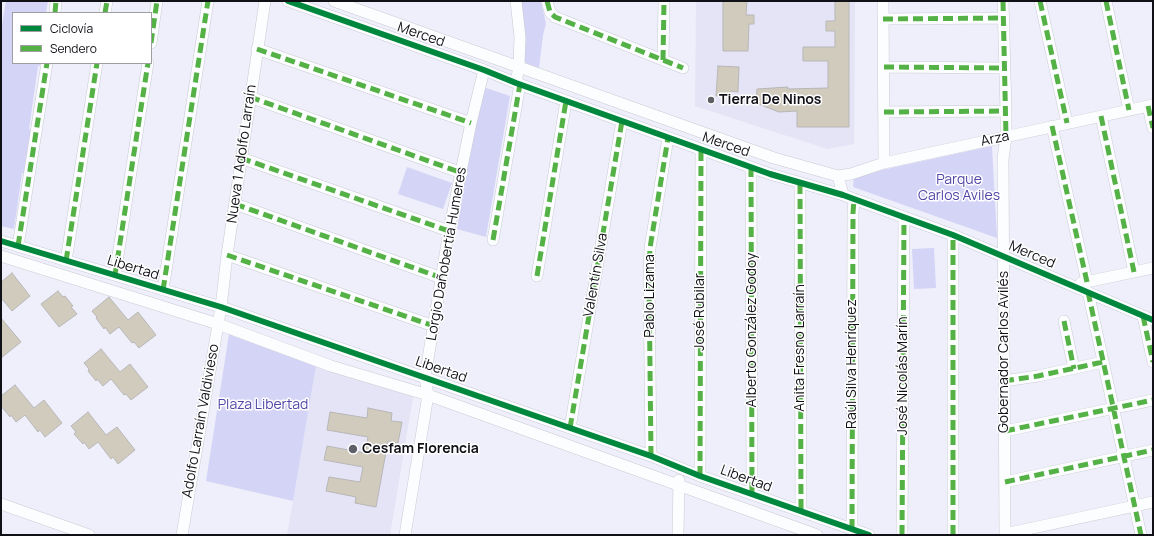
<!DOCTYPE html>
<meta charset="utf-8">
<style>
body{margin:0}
#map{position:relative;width:1154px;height:536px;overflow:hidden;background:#eeeffa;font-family:Manrope,sans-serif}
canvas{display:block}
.frame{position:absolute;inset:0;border:2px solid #101017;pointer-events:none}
.legend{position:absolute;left:12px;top:12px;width:140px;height:52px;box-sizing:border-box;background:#fff;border:1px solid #9f9fa2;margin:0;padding:5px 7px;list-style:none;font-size:12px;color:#101017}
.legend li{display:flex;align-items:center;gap:8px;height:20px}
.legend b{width:20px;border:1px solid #9f9fa2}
</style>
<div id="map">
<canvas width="1154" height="536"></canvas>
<div class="frame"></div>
<ul class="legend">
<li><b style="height:5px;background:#00873e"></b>Ciclovía</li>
<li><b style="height:5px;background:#54b145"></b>Sendero</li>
</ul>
</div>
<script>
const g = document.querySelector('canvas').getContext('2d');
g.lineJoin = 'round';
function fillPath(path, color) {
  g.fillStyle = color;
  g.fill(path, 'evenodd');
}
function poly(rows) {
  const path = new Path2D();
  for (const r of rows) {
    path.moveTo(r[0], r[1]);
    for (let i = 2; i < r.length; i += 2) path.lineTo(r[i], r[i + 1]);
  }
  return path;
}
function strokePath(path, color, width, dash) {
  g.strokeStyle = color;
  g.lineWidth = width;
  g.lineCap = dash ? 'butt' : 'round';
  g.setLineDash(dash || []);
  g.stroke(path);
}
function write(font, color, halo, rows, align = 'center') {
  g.font = font + ' Manrope,sans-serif';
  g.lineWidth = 3;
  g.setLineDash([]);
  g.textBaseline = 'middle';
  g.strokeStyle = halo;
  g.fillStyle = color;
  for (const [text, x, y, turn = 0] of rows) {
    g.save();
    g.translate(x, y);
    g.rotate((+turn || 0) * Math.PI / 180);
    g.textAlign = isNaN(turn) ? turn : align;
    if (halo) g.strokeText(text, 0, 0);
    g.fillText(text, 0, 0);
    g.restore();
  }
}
fillPath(poly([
 [696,1,855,1,854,144,827,149,695,106],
 [316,366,413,397,390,535,287,535]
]), '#e4e4f6');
fillPath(poly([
 [6,1,48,1,46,13,13,13,13,63,40,63,40,66,38,66,29,129,31,130,24,173,22,173,14,229,1,226,1,31],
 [518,1,541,1,546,24,543,35,539,68,525,63,523,29],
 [480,86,510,96,486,237,457,229],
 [992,146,997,238,853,187,854,176],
 [407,167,452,183,443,209,398,194],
 [934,248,936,288,914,289,912,249],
 [229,334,316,366,293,501,206,481]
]), '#d4d4f7');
const building = poly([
 [723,1,747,1,746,15,754,15,754,24,749,24,748,51,723,51,723,1],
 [835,1,849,1,849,127,797,127,797,111,779,112,756,103,757,89,788,87,787,89,828,88,828,61,803,61,803,47,835,47,835,31,826,31,826,21,835,21,835,1],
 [718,66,739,67,738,92,731,91,730,96,716,96,718,66],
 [12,273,30,296,12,311,1,298,1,282,12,273],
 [58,291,63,297,65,296,73,306,71,307,77,314,59,327,41,304,58,291],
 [109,297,128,320,138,312,156,335,139,348,134,342,132,343,119,327,110,334,105,327,104,329,96,318,97,317,92,311,109,297],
 [1,318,21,342,1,358,1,318],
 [101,349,120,372,130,364,148,387,131,400,126,394,124,395,111,379,103,386,97,379,96,381,88,371,89,369,84,363,101,349],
 [15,385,34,408,44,400,62,423,45,437,40,430,38,432,25,415,16,422,11,415,10,417,1,406,1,396,15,385],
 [368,408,392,413,391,421,402,422,398,443,388,441,376,507,355,503,356,497,326,491,329,477,360,482,363,467,324,460,327,446,365,453,368,437,327,430,330,412,367,418,368,408],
 [88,412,106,435,117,427,135,450,118,464,113,457,111,459,98,442,89,449,84,442,83,444,74,434,76,432,71,426,88,412]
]);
fillPath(building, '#d1cbbe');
strokePath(building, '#b8b7b8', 1);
const minor = poly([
 [288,1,484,70,516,83,770,174,843,195,953,235,1153,320],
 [334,1,774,158,838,176,843,195],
 [547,1,550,12,555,17,683,68],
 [883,1,884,163],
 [1003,1,1006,111,1006,137,1003,159,1005,535],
 [1040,1,1067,123],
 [1106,1,1129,110],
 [55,13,56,1],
 [105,13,107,1],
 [883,19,1003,18],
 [151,43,157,1],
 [257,49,471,123],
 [663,60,664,1],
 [884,67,1004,68],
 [516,83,519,66,520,37,516,1],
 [250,97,462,173],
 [1148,106,1153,128],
 [884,112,1006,111],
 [1101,116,1134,272],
 [1052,126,1087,282],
 [241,158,449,231],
 [751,167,752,494],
 [838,176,851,174,884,163,1153,105],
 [800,184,801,511],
 [235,204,442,278],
 [493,240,520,84],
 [1,241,221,307,651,456,700,476,869,535],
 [18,246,47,63],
 [227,255,434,326],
 [1,256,218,324,331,366,428,395,817,535],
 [66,261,97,63],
 [115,275,148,63],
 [537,276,566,101],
 [1081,283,1153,268],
 [163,290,208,1],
 [1088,292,1141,535],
 [1143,316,1153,362],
 [1064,321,1074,369],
 [1004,381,1038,376,1103,362],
 [570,428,622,121],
 [1005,431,1153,400],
 [651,456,649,278,650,248,668,138],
 [700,476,701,149],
 [1005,482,1153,450],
 [1,504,89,535],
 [852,529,853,213,854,199],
 [1005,534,1153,502],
 [182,535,221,307,227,255,265,1],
 [405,535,428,395,425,377,449,231,471,123,484,70],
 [678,535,679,480],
 [902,535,904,217],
 [953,535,953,235]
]);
strokePath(minor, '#c9cad4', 12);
strokePath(minor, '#fcfdfe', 11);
strokePath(poly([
 [547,1,550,12,555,17,683,68],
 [1003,1,1006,137],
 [1040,1,1067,123],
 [1106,1,1129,110],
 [55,13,56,1],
 [105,13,107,1],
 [883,19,1003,18],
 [151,43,157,1],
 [257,49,471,123],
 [663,60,664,1],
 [884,67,1004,68],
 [250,97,462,173],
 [1148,106,1153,128],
 [884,112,1006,111],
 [1101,116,1134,272],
 [1052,126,1087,282],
 [241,158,449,231],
 [751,167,752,494],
 [800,184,801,511],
 [235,204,442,278],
 [493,240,520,84],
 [18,246,47,63],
 [227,255,434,326],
 [66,261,97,63],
 [115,275,148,63],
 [537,276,566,101],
 [163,290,208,1],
 [1088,292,1141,535],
 [1143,316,1153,362],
 [1064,321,1074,369],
 [1004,381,1038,376,1103,362],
 [570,428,622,121],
 [1005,431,1153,400],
 [651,456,649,278,650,248,668,138],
 [700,476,701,149],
 [1005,482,1153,450],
 [852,529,853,213,854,199],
 [902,535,904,217],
 [953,535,953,235]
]), '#54b145', 5, [10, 5]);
strokePath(poly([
 [288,1,484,70,516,83,770,174,843,195,953,235,1153,320],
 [1,241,221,307,651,456,700,476,869,535]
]), '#00873e', 6);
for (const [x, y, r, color] of [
 [711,100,4,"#5e5e66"],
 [353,449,5,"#5e5e66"]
]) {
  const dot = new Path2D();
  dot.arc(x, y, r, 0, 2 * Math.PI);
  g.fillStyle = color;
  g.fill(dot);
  strokePath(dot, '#fff', 1.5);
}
write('14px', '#101017', '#fff', [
 ["Merced",421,35,19],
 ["Arza",995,139,-12],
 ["Merced",726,145,19],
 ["Nueva 1 Adolfo Larraín",242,154,-82],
 ["Lorgio Dañobertia Humeres",447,254,-80],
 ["Merced",1032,255,23],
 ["Libertad",133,268,17],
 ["Valentín Silva",596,275,-80],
 ["Pablo Lizama",650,296,-90],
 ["José Rubilar",700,312,-90],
 ["Alberto González Godoy",752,330,-90],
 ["Anita Fresno Larraín",800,348,-90],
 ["Gobernador Carlos Avilés",1004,352,-90],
 ["Raúl Silva Henríquez",852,364,-90],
 ["Libertad",441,370,19],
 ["José Nicolás Marín",903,376,-90],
 ["Adolfo Larraín Valdivieso",201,421,-80],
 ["Libertad",746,479,20]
]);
write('bold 14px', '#101017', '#fff', [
 ["Tierra De Ninos",719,100],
 ["Cesfam Florencia",362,449]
], 'left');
write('14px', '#5245a7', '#fff', [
 ["Parque",959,180],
 ["Carlos Aviles",959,196],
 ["Plaza Libertad",263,405]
]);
</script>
